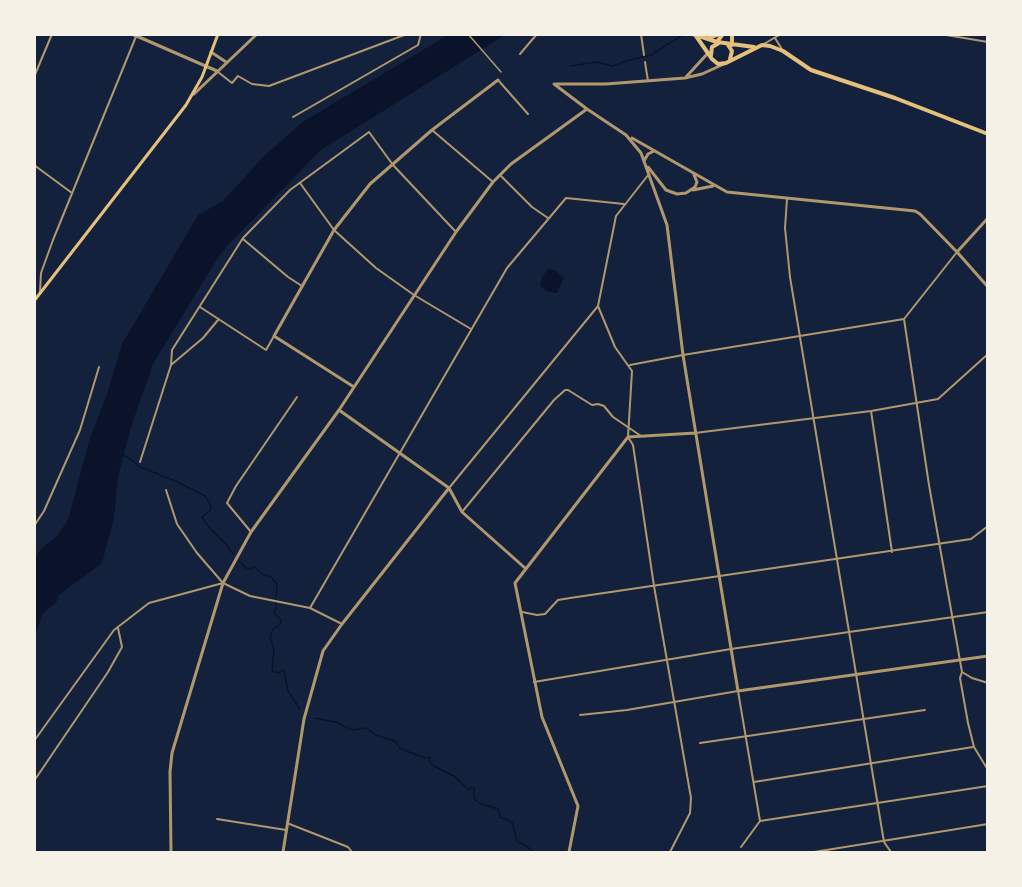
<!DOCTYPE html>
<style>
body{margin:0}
#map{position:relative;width:1022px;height:887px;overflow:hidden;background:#14213d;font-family:"Open Sans",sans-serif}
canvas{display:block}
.frame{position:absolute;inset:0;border:36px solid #f6f1e7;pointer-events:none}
</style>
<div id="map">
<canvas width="1022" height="887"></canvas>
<div class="frame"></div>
</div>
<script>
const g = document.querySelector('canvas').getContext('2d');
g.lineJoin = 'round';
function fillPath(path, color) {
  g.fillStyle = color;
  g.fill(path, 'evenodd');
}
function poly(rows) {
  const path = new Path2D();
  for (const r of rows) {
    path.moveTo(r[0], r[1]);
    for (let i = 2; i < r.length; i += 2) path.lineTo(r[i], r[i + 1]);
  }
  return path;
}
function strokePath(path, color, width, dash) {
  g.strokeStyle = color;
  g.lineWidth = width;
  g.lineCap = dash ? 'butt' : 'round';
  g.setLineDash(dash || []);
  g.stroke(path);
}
fillPath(poly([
 [448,35,505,35,321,150,227,246,214,264,153,364,131,427,118,477,114,518,102,563,59,595,56,603,43,613,35,636,35,558,40,550,56,537,68,520,89,441,107,394,122,344,198,215,223,201,265,155,304,121],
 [548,269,555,270,564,278,557,293,548,292,540,286,542,277]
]), '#0b132b');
strokePath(poly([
 [571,66,596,62,613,66,629,60,651,55,684,34],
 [123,455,129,458,140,467,173,480,205,496,211,506,210,511,202,517,206,524,226,544,233,554],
 [239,561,246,568,252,569,254,566,262,574,271,577,277,584,276,597],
 [276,603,276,609,274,613,281,620,280,625,273,629,270,637,274,649,272,671,278,673,284,670,288,691,300,709],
 [314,718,336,722,352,730,367,728,375,735,395,741,401,749,425,758,430,757,430,763,434,766,454,776,468,789,474,788,474,798,479,803,498,809,500,817,512,822,517,841,529,848,533,852]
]), '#0b132b', 1.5);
strokePath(poly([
 [468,34,501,72]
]), '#b1986c', 1.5);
strokePath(poly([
 [641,34,644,55],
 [940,34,988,42],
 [775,38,783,51],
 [762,45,781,34],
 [520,54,537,34],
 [645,62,648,81],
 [218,72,232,83,238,76,252,84,269,86,407,34],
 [34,77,52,34],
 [498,80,528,114],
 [293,117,418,45,421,34],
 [432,130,493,182],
 [34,165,72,193],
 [500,175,532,207,548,218],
 [300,183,334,230,376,268,414,295,471,329],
 [787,199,785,228,790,277,884,842,891,852],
 [243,239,288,277,302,286],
 [40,292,41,273,53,240,137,34],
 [598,306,615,347,632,371,628,437,633,445,654,586,691,798,690,813,670,852],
 [200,307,266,350,274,336],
 [904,319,929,485,962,672,960,678,968,723,974,747,988,770],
 [171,365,203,338,218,320],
 [630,365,683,355,904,319,957,252],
 [871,411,892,552],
 [695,433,871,411,938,399,988,354],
 [140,462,171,365,172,350,243,238,290,190,369,132,393,165,456,232],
 [449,488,598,306,616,216,649,174],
 [166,490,177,524,197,553,223,583,250,596,310,608,342,624],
 [462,512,554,400,565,390,568,390,592,405,598,404,604,406,613,417,641,436],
 [34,526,44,511,80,430,99,367],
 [251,532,227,503,236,486,297,397],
 [310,608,507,268,566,198,624,204],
 [522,612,537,615,545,614,558,600,570,598,971,539,988,526],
 [962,672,972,678,988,683],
 [534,682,731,649,988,612],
 [580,715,627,710,738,691,760,821],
 [34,741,114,630,149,603,223,583],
 [700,743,925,710],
 [34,781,108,672,122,647,118,628],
 [754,782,973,747],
 [217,819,286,830],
 [287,823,348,847,352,852],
 [741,847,760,821,988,786],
 [814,852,988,824]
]), '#b1986c', 2);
strokePath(poly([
 [132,34,217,71],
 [211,52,226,62],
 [686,77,708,53],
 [554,84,587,109,626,135],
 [556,84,606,84,685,78,702,74,724,64],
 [194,94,257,34],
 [626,135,641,153,667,225,683,355,738,691,988,656],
 [632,138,727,192,915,211,920,214,957,252,988,287],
 [644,161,648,154,654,151],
 [648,167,666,190,677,194,686,193,695,187,697,182,694,175],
 [693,190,713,186],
 [957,252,988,218],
 [354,387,274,336,334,230,370,184,432,130,498,80],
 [339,410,449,488,462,512,525,568],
 [171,852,170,772,172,753,223,583,251,532,339,410,456,232,493,182,511,164,587,109],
 [283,852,304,719,323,651,342,624,449,488],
 [569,852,578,806,542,717,515,583,628,437,695,433]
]), '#b1986c', 3);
strokePath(poly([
 [34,301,186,105,202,77,218,34]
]), '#e5c07b', 3);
strokePath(poly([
 [693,34,717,42,754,47],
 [732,34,732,45],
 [696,36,712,59,718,64,726,63,762,45,770,46,783,51,811,70,895,98,988,134],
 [708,38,719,34],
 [716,43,723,34],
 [728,45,732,51,730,59],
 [711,55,712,47,719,43]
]), '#e5c07b', 4);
</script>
